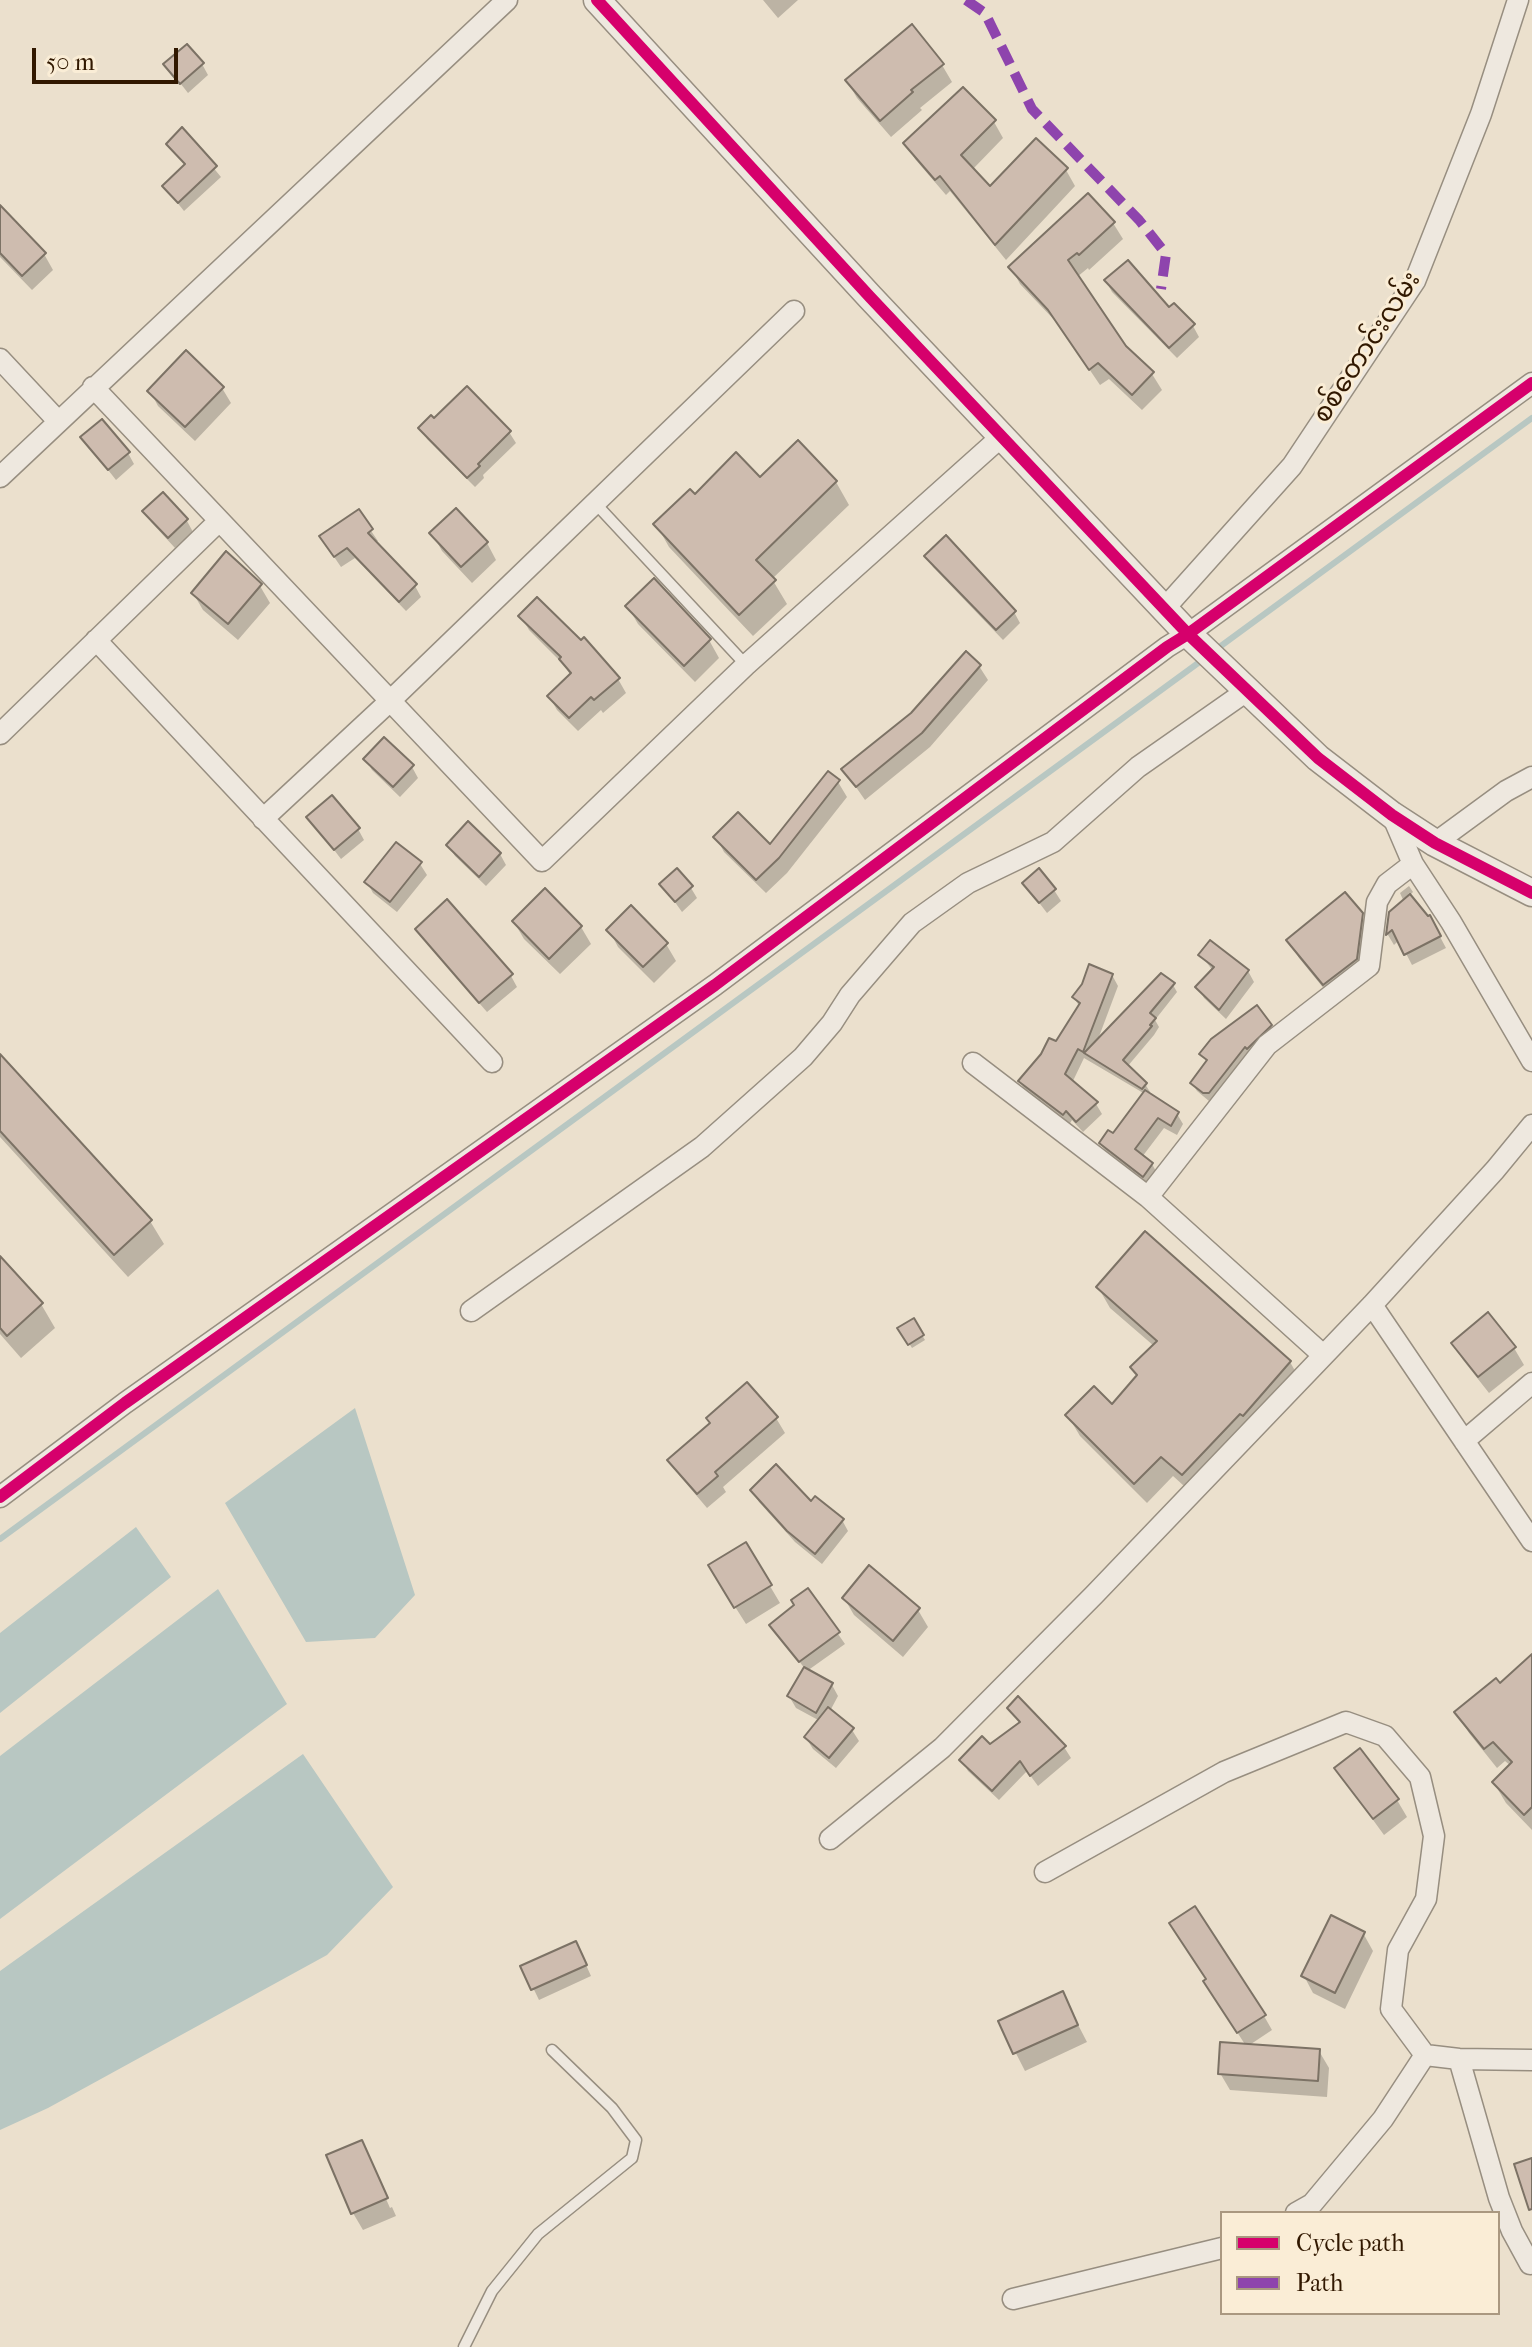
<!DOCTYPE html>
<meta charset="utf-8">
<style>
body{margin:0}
#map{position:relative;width:1532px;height:2347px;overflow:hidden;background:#ebe0cd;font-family:"IM FELL French Canon",serif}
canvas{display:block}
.legend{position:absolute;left:1220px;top:2211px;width:280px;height:104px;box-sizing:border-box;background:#faedd6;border:2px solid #aa9880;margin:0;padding:10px 14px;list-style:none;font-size:24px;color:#311800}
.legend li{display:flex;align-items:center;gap:16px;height:40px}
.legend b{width:40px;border:2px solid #aa9880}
.scale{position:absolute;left:32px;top:48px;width:146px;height:36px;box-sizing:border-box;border:4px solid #311800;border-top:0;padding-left:10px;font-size:24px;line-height:28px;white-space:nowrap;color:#311800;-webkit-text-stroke:6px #faedd6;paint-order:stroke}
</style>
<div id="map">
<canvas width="1532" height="2347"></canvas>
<ul class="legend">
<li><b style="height:10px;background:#d6006c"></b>Cycle path</li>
<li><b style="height:10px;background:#8e44ad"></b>Path</li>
</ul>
<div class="scale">50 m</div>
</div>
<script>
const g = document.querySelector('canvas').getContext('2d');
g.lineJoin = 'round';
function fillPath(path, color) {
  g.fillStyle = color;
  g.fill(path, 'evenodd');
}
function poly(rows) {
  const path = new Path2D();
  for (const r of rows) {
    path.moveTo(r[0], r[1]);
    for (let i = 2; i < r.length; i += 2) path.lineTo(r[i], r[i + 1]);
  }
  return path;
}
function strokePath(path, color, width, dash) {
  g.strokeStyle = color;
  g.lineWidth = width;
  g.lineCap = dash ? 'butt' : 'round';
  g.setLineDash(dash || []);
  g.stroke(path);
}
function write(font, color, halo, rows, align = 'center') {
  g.font = font + ' "IM FELL French Canon","Noto Sans Myanmar",serif';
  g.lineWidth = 6;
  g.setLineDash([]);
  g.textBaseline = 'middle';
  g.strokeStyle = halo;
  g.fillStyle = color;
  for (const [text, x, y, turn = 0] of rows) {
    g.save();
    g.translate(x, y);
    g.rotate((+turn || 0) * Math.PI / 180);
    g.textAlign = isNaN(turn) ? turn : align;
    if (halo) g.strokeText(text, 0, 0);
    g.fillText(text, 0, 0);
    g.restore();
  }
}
fillPath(poly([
 [355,1408,415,1595,375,1638,306,1642,225,1503],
 [136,1527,171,1577,0,1713,0,1633],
 [218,1589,287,1704,0,1919,0,1756],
 [303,1754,393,1887,327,1955,48,2108,0,2130,0,1971]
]), '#b8c7c2');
fillPath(poly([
 [763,0,798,0,778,18],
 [202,64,208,75,188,93,166,65],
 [942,65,952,82,920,108,922,110,891,137,857,98,847,81],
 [994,122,1003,138,972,170,990,189,1066,170,1075,186,1006,260,950,191,946,195,915,159,906,143],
 [182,130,221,177,184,211,164,186,186,166,168,144],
 [0,208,44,254,53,270,32,290,0,257],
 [1113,223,1123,239,1089,270,1088,268,1077,277,1125,347,1152,374,1162,390,1142,410,1109,379,1100,385,1060,326,1020,284,1011,267],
 [1106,281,1193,326,1199,337,1177,358,1112,292],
 [222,388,231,403,195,441,158,406,150,391],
 [421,428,509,432,516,443,483,475,484,478,475,487,427,439],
 [83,438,128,453,134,464,116,480],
 [760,479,836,482,849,505,772,579,787,604,753,636,669,547,656,524,695,497],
 [163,495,187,521,193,532,175,548,151,522,145,511],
 [358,512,378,541,375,543,415,586,421,597,406,611,355,558,341,567,328,548],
 [432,533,487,543,496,560,472,583,442,551],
 [927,556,1014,612,1020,623,1003,640,933,567],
 [260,586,270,603,238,640,203,610,193,593],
 [628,607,709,640,719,658,695,682,638,624],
 [521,616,618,679,626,693,603,713,601,710,578,731,557,710,549,696,571,676,564,665,529,630],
 [979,666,988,680,930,747,865,800,844,770],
 [366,759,412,767,418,778,400,797,372,770],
 [838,782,847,797,787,873,766,893,724,852,716,837,770,847],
 [309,817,358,829,364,840,341,859],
 [468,824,500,854,506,865,486,886,455,856,448,845],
 [420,864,427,875,397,912,373,893,367,882],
 [1024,883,1054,890,1061,901,1047,913],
 [662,884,691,888,697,898,682,912],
 [1409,886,1413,892,1409,896,1428,919,1430,918,1446,948,1412,965,1399,940,1394,945,1388,935,1391,913,1404,902,1400,893],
 [1361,914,1371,932,1366,977,1334,1001,1299,958,1289,941],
 [514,922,581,927,591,944,560,974,524,939],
 [418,929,511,976,517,987,487,1012,424,940],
 [609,930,666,944,676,961,654,983,618,947],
 [1201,955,1248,971,1254,982,1226,1019,1204,998,1198,987,1213,971],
 [1112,975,1118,986,1097,1042,1173,985,1177,992,1155,1020,1159,1027,1154,1035,1127,1067,1145,1084,1150,1092,1147,1094,1177,1114,1183,1124,1177,1135,1164,1128,1142,1157,1152,1164,1158,1175,1149,1186,1107,1153,1101,1143,1113,1136,1145,1094,1084,1058,1072,1083,1096,1104,1102,1114,1083,1132,1072,1120,1069,1125,1026,1092,1020,1081,1057,1044,1080,1007,1074,998],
 [1270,1026,1275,1034,1214,1101,1209,1101,1197,1091,1192,1083,1207,1063,1202,1054],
 [0,1057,150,1221,164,1244,128,1277,0,1137],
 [0,1259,41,1304,55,1328,21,1358,0,1334],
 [1098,1287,1290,1362,1302,1383,1194,1495,1173,1476,1147,1503,1080,1436,1068,1416,1112,1406,1138,1377,1133,1368,1154,1346,1110,1308],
 [913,1321,925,1340,912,1348,900,1329],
 [1453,1343,1514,1348,1524,1365,1489,1393,1463,1360],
 [776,1418,785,1433,723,1487,726,1492,707,1508,679,1475,670,1460],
 [752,1491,842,1520,848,1531,822,1564,795,1542,759,1502],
 [745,1544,780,1603,746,1624,720,1583],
 [808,1591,845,1644,807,1671,832,1685,838,1696,830,1711,852,1730,859,1741,836,1768,813,1749,806,1738,820,1721,796,1708,789,1696,805,1669,772,1625,796,1605],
 [844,1598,918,1610,928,1627,903,1657,854,1615],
 [1532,1657,1532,1830,1506,1803,1494,1783,1511,1766,1505,1761,1497,1768,1469,1733,1457,1713,1499,1686],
 [1009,1708,1064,1747,1071,1758,1038,1786,1027,1771,999,1800,968,1771,962,1760,990,1746,1021,1725],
 [1336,1769,1397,1800,1407,1817,1384,1835],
 [1363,1933,1373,1951,1345,2009,1313,1993,1304,1976],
 [581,1954,591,1976,539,2000,523,1967],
 [1062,1994,1087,2042,1025,2071,1000,2022],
 [1214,1996,1264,2016,1272,2030,1248,2046,1319,2051,1329,2068,1327,2097,1230,2090,1220,2073,1246,2046],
 [361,2142,390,2208,392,2207,396,2216,363,2230,353,2213]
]), '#0003');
strokePath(poly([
 [1214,651,1532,418],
 [0,1539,1205,658]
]), '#b8c7c2', 6);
const building = poly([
 [912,24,944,64,911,90,913,92,880,121,845,80,912,24],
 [187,44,204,63,180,84,163,64,187,44],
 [963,87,996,120,961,155,990,186,1036,138,1068,168,995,245,940,176,935,180,903,143,963,87],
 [182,127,217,166,178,203,162,186,185,164,166,144,182,127],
 [1088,193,1115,222,1079,255,1077,253,1068,260,1126,346,1154,372,1132,395,1098,363,1089,370,1048,310,1008,267,1088,193],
 [0,205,46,253,22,276,0,253,0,205],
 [1128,260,1169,307,1174,303,1195,324,1169,348,1104,280,1128,260],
 [186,350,224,387,185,427,147,391,186,350],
 [467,386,511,431,478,464,480,466,467,478,418,428,431,415,434,418,467,386],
 [102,419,130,452,108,470,80,437,102,419],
 [798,440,837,481,756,560,776,580,739,615,653,524,690,489,695,494,736,452,760,477,798,440],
 [163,492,188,519,168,538,142,511,163,492],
 [456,508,488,542,461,567,429,533,456,508],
 [359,509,373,529,368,533,417,584,399,602,347,548,334,557,319,536,359,509],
 [946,535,1016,611,996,630,924,556,946,535],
 [226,551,262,584,228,624,191,593,226,551],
 [654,578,711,639,684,666,625,606,654,578],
 [537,597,581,640,584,637,620,678,594,700,591,697,569,718,547,696,571,673,559,659,561,657,518,616,537,597],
 [966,651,981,665,922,733,856,787,841,769,911,713,966,651],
 [384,737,414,765,393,787,363,759,384,737],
 [828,771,840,780,779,858,756,880,713,837,738,812,770,844,828,771],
 [332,795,360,828,334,850,306,817,332,795],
 [468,821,501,853,479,877,446,845,468,821],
 [396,842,422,862,390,902,364,882,396,842],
 [677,868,693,886,675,902,659,884,677,868],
 [1039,868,1056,889,1039,903,1022,883,1039,868],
 [545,888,582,926,549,959,512,921,545,888],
 [1345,892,1363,913,1357,959,1323,985,1286,940,1345,892],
 [1410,894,1428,916,1430,915,1441,936,1404,955,1392,930,1386,935,1389,912,1410,894],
 [447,899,513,974,479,1003,415,929,447,899],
 [631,905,668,943,643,967,606,930,631,905],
 [1210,940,1249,970,1219,1010,1195,987,1214,967,1198,955,1210,940],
 [1089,964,1113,974,1083,1052,1078,1049,1065,1074,1098,1102,1076,1122,1066,1111,1063,1115,1018,1081,1041,1054,1049,1038,1056,1041,1080,1003,1072,997,1082,984,1089,964],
 [1161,973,1175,983,1150,1013,1156,1018,1150,1025,1152,1026,1123,1060,1147,1083,1142,1089,1084,1053,1161,973],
 [1257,1005,1272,1025,1247,1049,1245,1047,1209,1093,1203,1093,1190,1083,1207,1060,1199,1054,1211,1039,1257,1005],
 [0,1054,152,1220,114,1255,0,1131,0,1054],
 [1145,1090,1179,1112,1171,1126,1158,1118,1135,1149,1153,1163,1143,1177,1099,1143,1108,1130,1113,1133,1145,1090],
 [1145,1231,1291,1361,1243,1416,1240,1414,1182,1475,1161,1457,1134,1484,1065,1415,1094,1386,1112,1404,1137,1375,1130,1367,1157,1341,1096,1287,1145,1231],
 [0,1256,43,1303,7,1336,0,1328,0,1256],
 [1488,1312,1516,1347,1478,1377,1451,1343,1488,1312],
 [914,1318,924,1335,908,1345,897,1328,914,1318],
 [747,1382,778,1417,715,1472,718,1476,697,1494,667,1460,710,1423,706,1418,747,1382],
 [776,1464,811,1501,815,1496,844,1519,815,1554,787,1531,750,1490,776,1464],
 [746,1542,772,1585,734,1608,708,1565,746,1542],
 [869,1565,920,1608,893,1641,842,1598,869,1565],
 [808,1588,840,1632,799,1662,769,1625,794,1605,791,1600,808,1588],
 [1532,1654,1532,1807,1524,1815,1492,1782,1512,1762,1493,1742,1484,1749,1454,1712,1496,1678,1500,1683,1532,1654],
 [804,1667,833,1683,816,1713,787,1696,804,1667],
 [1018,1696,1066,1746,1030,1776,1020,1761,992,1791,959,1760,982,1736,990,1744,1020,1722,1007,1708,1018,1696],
 [828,1707,854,1728,829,1758,804,1737,828,1707],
 [1360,1748,1399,1799,1373,1819,1334,1768,1360,1748],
 [1195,1906,1266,2015,1237,2033,1203,1981,1206,1979,1169,1923,1195,1906],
 [1331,1915,1365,1932,1335,1993,1301,1976,1331,1915],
 [576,1941,587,1965,531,1990,520,1966,576,1941],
 [1063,1991,1078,2025,1013,2054,998,2021,1063,1991],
 [1220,2042,1320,2049,1318,2081,1218,2074,1220,2042],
 [362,2140,388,2198,351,2214,326,2155,362,2140],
 [1532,2158,1532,2209,1529,2210,1514,2164,1532,2158]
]);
fillPath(building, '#cebcaf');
strokePath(building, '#7c7265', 2);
const service = poly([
 [595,503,746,665],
 [464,2347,492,2291,538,2234,632,2158,636,2140,612,2108,552,2050]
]);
const minor = poly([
 [0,359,58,421],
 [93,387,542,861,746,665,1001,437],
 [0,477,507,0],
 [1164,609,1292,466,1415,281,1481,114,1518,0],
 [96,640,492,1062],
 [0,734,219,521],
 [1392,815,1413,864,1451,922,1532,1061],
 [263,819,390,701,794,311],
 [1435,843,1506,791,1532,777],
 [973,1063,1148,1197,1323,1355],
 [1148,1197,1267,1045,1369,966,1377,902,1387,884,1413,864],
 [1372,1305,1532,1541],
 [471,1311,702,1147,803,1057,832,1023,850,995,912,923,968,883,1053,842,1138,767,1248,690],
 [1464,1441,1532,1383],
 [0,1497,125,1403,715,985,1167,647,1188,634,1532,383],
 [830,1839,942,1748,1094,1595,1372,1305,1495,1170,1532,1125],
 [1045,1872,1224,1772,1346,1722,1385,1736,1420,1777,1434,1836,1426,1899,1398,1950,1391,2009,1425,2055],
 [1459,2059,1499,2198,1512,2231,1530,2264],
 [1296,2213,1312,2204,1383,2119,1425,2055,1459,2059,1532,2060],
 [1013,2299,1222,2248]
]);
const tertiary = poly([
 [597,0,870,297,1188,634,1318,758,1392,815,1435,843,1532,893]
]);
strokePath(service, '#978e80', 13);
strokePath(minor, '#978e80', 23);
strokePath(tertiary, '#978e80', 29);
strokePath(service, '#eee8df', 10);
strokePath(minor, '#eee8df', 20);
strokePath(tertiary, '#eee8df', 26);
strokePath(poly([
 [966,0,985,13,1032,109,1139,220,1166,254,1161,289]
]), '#8e44ad', 10, [20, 10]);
strokePath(poly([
 [597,0,870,297,1188,634,1318,758,1392,815,1435,843,1532,893],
 [0,1497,125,1403,715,985,1167,647,1188,634,1532,383]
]), '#d6006c', 12);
write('26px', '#311800', '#faedd6', [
 ["စစ်တောင်းလမ်း",1368,348,-57]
]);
</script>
